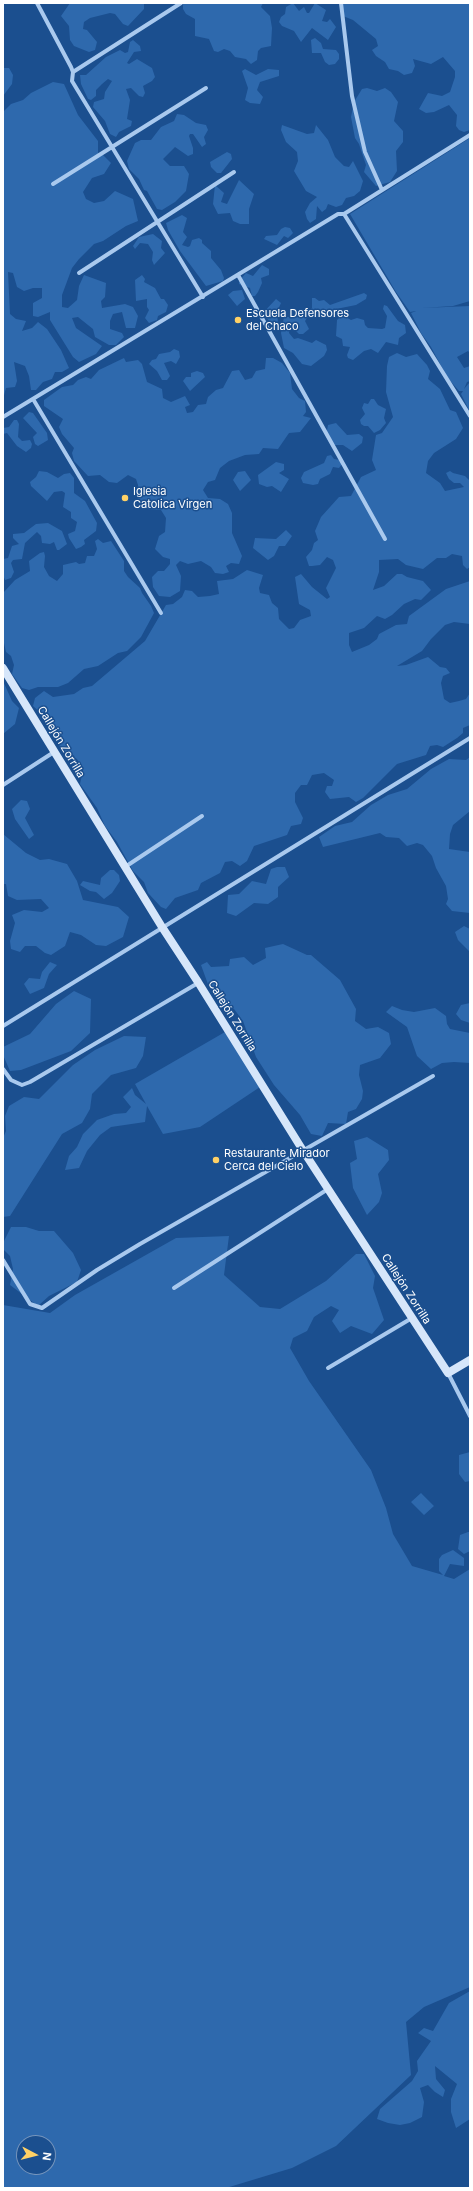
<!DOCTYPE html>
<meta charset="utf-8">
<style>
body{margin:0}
#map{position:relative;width:473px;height:2191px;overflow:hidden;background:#1b4f8f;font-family:Inter,sans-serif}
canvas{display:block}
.frame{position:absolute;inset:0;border:4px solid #fff;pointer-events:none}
.north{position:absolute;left:16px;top:2135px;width:40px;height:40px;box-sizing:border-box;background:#1b4f8f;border:1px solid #7695bc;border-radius:50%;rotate:97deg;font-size:11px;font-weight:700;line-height:16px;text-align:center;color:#fff}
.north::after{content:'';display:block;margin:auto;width:14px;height:18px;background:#ffd166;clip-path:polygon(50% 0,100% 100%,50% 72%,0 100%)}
</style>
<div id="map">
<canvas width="473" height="2191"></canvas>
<div class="frame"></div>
<div class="north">N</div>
</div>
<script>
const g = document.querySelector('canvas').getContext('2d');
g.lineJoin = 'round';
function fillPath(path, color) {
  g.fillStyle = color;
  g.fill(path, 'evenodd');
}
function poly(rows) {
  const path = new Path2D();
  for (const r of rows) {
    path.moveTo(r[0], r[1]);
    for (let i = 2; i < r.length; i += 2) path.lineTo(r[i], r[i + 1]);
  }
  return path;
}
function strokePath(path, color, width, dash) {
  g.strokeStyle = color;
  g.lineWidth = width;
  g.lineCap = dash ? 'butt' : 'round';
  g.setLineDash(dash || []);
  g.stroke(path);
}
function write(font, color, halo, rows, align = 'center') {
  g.font = font + ' Inter,sans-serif';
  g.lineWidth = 3;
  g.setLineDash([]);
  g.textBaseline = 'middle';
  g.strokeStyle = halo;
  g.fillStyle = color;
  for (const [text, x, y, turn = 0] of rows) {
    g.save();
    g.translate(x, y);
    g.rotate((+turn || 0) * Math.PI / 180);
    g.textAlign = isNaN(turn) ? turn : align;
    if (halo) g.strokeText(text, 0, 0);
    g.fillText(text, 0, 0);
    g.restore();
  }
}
fillPath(poly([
 [70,3,144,3,144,9,128,26,123,24,115,14,110,13,90,18,84,22,83,29,87,30,97,42,95,50,89,52,74,46,70,40,69,26,61,16],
 [183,3,263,3,261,7,270,16,272,28,271,46,261,48,258,51,257,60,251,64,246,59,235,57,230,51,224,49,218,52,214,51,209,39,195,36,195,19,186,14,183,9],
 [293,3,299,11,304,7,307,13,309,13,315,3,326,10,322,21,327,22,330,19,336,27,328,40,312,28,301,42,294,31,282,26,279,22,281,17,285,14,286,7],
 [341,3,470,3,470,130,464,132,459,130,456,126,457,115,449,105,434,112,426,113,419,109,428,93,442,96,450,92,455,77,455,71,443,57,431,64,413,59,415,66,412,73,404,75,398,71,389,69,385,62,376,56,372,50,378,46,376,39,353,20,343,16],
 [315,38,321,43,323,49,336,50,339,54,339,59,335,64,329,65,325,62,321,53,312,53,311,40],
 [133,40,140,46,141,51,134,52,127,63,129,64,137,59,152,68,155,77,152,81,143,86,145,93,143,97,139,96,131,88,126,89,130,100,127,119,132,121,131,126,119,132,116,137,110,134,105,121,93,107,94,102,104,99,105,92,112,81,108,79,102,84,96,90,96,96,91,100,88,99,81,84,80,75,86,75,106,57,120,50,125,53,128,52,130,42],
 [3,68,9,68,13,75,12,84,3,96],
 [245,69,256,75,268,69,279,70,279,76,260,82,257,90,263,97,260,104,250,103,245,100,248,88,242,71],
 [53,82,64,84,78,115,98,141,98,153,103,155,111,163,104,174,92,178,83,192,86,199,94,203,104,201,115,191,133,199,138,221,126,226,103,241,94,244,79,259,72,268,62,295,62,307,68,308,77,300,79,286,84,275,106,283,105,297,101,301,102,308,125,304,133,307,138,316,135,328,126,328,122,312,113,314,110,321,110,329,122,333,124,337,116,345,109,345,95,337,93,329,78,317,72,318,76,328,102,346,96,354,79,362,73,357,50,320,50,312,38,317,33,316,33,303,42,298,42,288,33,288,24,291,17,287,13,273,8,272,10,314,16,319,26,321,22,331,32,328,38,322,47,329,61,350,69,368,62,372,55,372,52,379,43,382,36,390,31,390,29,376,25,366,14,362,17,381,15,387,6,388,3,399,3,112,11,104,23,100,31,93],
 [367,88,377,91,385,88,391,92,398,102,394,121,403,131,403,142,396,151,397,171,390,182,376,186,364,172,366,165,359,144,355,138,351,117,354,102,362,89],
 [177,114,184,115,196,123,206,125,208,130,204,137,206,144,202,147,193,134,190,134,189,136,193,148,193,154,188,156,175,147,163,159,170,166,184,166,189,174,186,191,175,202,162,210,157,209,147,191,144,190,139,179,129,169,127,161,135,143,141,140,151,140,161,127,174,121],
 [282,125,307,134,314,133,316,125,328,140,335,157,344,166,349,167,353,161,363,181,360,191,354,196,346,198,342,205,336,207,328,204,326,209,322,212,317,206,316,219,310,223,307,219,305,212,310,203,317,197,306,191,294,171,298,161,297,152,286,142,281,130],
 [470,138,470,301,453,306,422,308,470,306,470,353,468,351,457,357,464,368,470,366,470,381,467,382,464,389,470,382,470,412,461,394,463,391,459,391,447,377,431,347,421,333,411,313,416,311,410,312,396,292,350,214],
 [227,152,231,154,232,159,221,173,217,173,211,167,210,162],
 [239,180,254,194,249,209,249,224,240,224,233,221,230,213,218,214,213,204,215,185,224,193,221,202,227,204],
 [182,215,187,218,183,232,187,237,182,245,188,247,190,246,192,240,199,238,202,240,202,243,211,251,211,258,221,270,224,278,223,281,206,286,180,251,168,230,166,223],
 [285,227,290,228,293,233,288,238,284,236,277,245,264,239,266,236,277,235,281,229],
 [153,234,162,241,161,248,165,253,154,265,152,260,153,252,148,244,140,243,135,249,133,246,139,237],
 [262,265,269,269,269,275,261,278,262,283,258,292,255,296,252,296,250,288,239,284,239,281,246,273,253,276],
 [142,275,145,279,144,282,155,288,161,299,164,299,168,305,166,312,158,316,157,320,149,323,145,318,149,310,147,307,147,299,136,301,135,280],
 [242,290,245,299,237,306,228,295,233,291],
 [364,293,367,295,366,299,356,305,336,309,323,317,313,316,307,318,305,321,309,329,303,334,299,334,295,330,295,326,290,327,289,333,294,339,298,338,312,343,316,340,326,345,327,350,324,356,311,366,302,364,293,353,284,348,281,333,284,317,297,317,308,312,312,308,312,298,315,298,319,301,324,300,330,305],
 [276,299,281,303,277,312,278,323,275,326,262,314],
 [384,305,387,306,398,321,405,325,406,333,399,338,398,345,386,342,378,353,371,349,364,351,353,360,348,358,347,355,350,347,343,346,342,339,336,336,337,320,342,315,351,320,357,318,364,320,365,325,368,328,382,329,385,328,387,316,383,309],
 [174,349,179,351,180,357,176,364,171,361,164,363,170,376,167,380,162,380,157,371,149,364,152,360,156,359,159,354,170,352],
 [397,353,406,357,417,354,427,365,430,371,428,379,440,389,450,410,456,412,463,428,456,439,434,453,428,461,426,473,440,483,445,491,464,487,460,483,454,483,449,479,446,473,450,471,453,473,465,476,469,480,470,567,467,569,463,565,462,556,452,554,446,558,437,558,423,569,406,565,398,559,379,560,379,572,373,590,384,586,397,574,402,574,407,577,423,581,431,590,421,600,415,599,404,604,392,615,385,619,377,616,364,628,349,633,349,645,352,652,369,645,377,639,379,634,396,625,407,624,409,616,446,589,470,581,470,624,454,622,445,625,431,639,422,651,397,666,406,665,428,657,440,667,446,668,450,673,443,676,441,683,444,699,450,703,459,701,466,699,470,693,470,725,463,728,463,733,457,738,443,747,437,745,430,746,426,755,397,764,363,798,356,802,349,797,330,799,325,792,327,786,332,786,334,780,324,773,312,775,307,785,301,785,295,793,295,802,303,818,301,824,291,826,287,835,254,846,247,861,240,866,232,861,225,862,220,873,201,883,198,890,175,898,166,909,161,907,148,893,144,882,133,871,117,842,105,826,97,808,80,784,83,770,77,759,61,751,56,734,46,722,42,714,33,706,35,698,44,691,53,697,74,694,83,688,92,686,145,641,166,605,173,604,182,597,185,590,192,591,198,597,210,596,219,594,217,581,233,579,247,570,263,575,259,588,260,593,269,595,272,603,278,608,279,619,289,629,294,628,300,620,311,616,310,610,299,604,295,577,301,574,312,587,327,599,330,597,326,588,336,568,333,560,327,557,320,565,312,566,309,566,306,557,312,550,314,543,318,540,315,531,321,517,339,497,351,496,361,477,376,470,372,460,376,435,382,433,393,417,386,392,387,366,389,357],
 [124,358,126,362,138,360,142,364,147,382,162,389,163,398,171,402,185,396,190,405,185,407,187,413,193,412,198,405,206,404,208,397,216,390,223,388,232,371,239,370,245,380,252,378,256,371,265,369,266,358,273,358,282,363,290,373,292,389,299,398,305,401,306,412,303,416,311,418,300,432,289,433,278,449,263,448,259,454,245,455,229,461,220,468,215,480,208,482,203,490,208,498,220,499,228,504,232,513,232,533,242,556,239,564,231,563,226,566,229,572,223,574,215,573,211,567,201,561,188,564,180,561,176,565,181,576,180,591,170,597,159,596,153,587,152,577,158,571,164,571,170,564,170,559,163,557,155,549,159,536,165,532,166,518,161,510,147,509,141,506,137,497,138,485,136,479,128,475,117,483,109,482,100,475,88,476,74,461,72,453,74,448,62,434,59,427,63,419,44,406,44,400,62,387,73,385,78,380,86,377,91,379,99,370],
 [197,371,203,373,205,377,190,391,183,381,186,377,191,377,191,373],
 [371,399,374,399,378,405,386,409,384,418,386,423,380,430,374,433,368,426,364,426,361,424,360,420,365,414,362,408,364,403,368,404],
 [29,412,33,413,47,433,48,440,38,446,35,444,33,437,37,433,23,418],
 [14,420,17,420,19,424,18,437,22,441,30,440,32,444,31,448,26,452,17,446,7,433,3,434,3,428,9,427],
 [336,423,347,435,359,434,363,437,362,443,352,451,343,445,333,445,329,442,326,436,328,425],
 [331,455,334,459,340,460,342,464,339,468,333,467,330,474,320,479,318,484,313,485,303,483,301,478,304,472,324,463,327,456],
 [276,462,284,464,284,470,279,473,289,479,281,492,272,486,267,487,259,484,258,475],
 [39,471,47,472,58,478,64,474,70,473,74,478,74,493,85,501,97,523,96,531,84,540,85,544,81,547,76,549,69,538,68,534,75,531,77,522,71,518,71,512,63,507,65,493,62,491,54,492,47,501,31,486,30,482,36,477],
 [245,471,251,480,240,491,233,480,238,472],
 [48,523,62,531,67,544,59,550,57,550,54,542,50,544,42,543,41,536,37,532,25,543,22,559,13,560,11,563,14,572,11,578,5,580,3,575,3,559,8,558,12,546,19,544,13,538,13,534,24,533,36,524],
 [286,530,292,536,285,546,279,546,274,556,268,560,253,548,255,538,276,539],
 [98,539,103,543,111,541,124,561,124,571,128,577,140,588,142,593,151,606,154,613,141,637,127,651,118,653,98,666,84,669,68,683,58,687,38,687,29,690,22,688,12,674,14,665,11,656,6,652,4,643,3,593,15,580,30,571,29,561,40,553,44,552,45,556,44,567,49,576,57,581,63,574,63,565,76,562,79,564,85,563,87,556,94,556,97,549,95,541],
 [3,681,12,701,19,708,15,724,3,734],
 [470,757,470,811,453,825,450,834,449,849,470,852,470,913,452,911,446,904,448,899,446,886,436,868,432,856,423,845,417,843,407,846,399,838,386,837,380,833,323,847,319,837,335,826,352,822,371,805,388,795,407,789,431,769,449,759,466,760],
 [21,800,27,801,30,809,25,818,34,835,29,839,15,819,12,809],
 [3,834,26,853,40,860,49,859,67,864,77,881,83,900,118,907,129,917,123,937,106,946,96,945,81,935,70,932,65,946,51,955,45,953,36,946,25,946,20,952,11,949,10,941,15,923,12,915,24,910,42,912,49,908,41,899,17,900,8,896,6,884,3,884],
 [277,867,285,867,289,877,278,887,278,897,268,904,254,903,236,916,227,913,228,895,239,894,252,881,266,884,271,869],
 [110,870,114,870,119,875,120,881,112,893,104,899,96,892,90,891,80,885,83,881,100,885,101,878],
 [464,926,470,929,470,952,458,940,455,932],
 [283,944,307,955,311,955,340,980,356,1009,355,1021,366,1029,378,1027,389,1033,391,1044,380,1058,360,1065,359,1075,363,1091,362,1099,356,1109,348,1112,346,1124,328,1123,322,1136,311,1134,300,1115,274,1085,256,1057,243,1021,234,1009,220,998,209,987,201,965,207,962,211,967,229,966,230,959,244,957,253,965,266,958,265,948],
 [50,962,57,965,49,974,44,988,30,994,24,984,29,978,40,979,42,972],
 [74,991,91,999,90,1033,71,1051,21,1070,10,1071,3,1055,3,1047,30,1034,56,1004],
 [470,1003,470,1023,461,1020,456,1014,461,1005],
 [392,1006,402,1010,414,1012,435,1008,446,1016,447,1024,450,1029,470,1033,470,1063,454,1062,442,1063,431,1069,417,1056,407,1027,386,1012],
 [225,1032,260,1087,200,1127,163,1134,147,1106,145,1122,111,1127,100,1135,87,1151,79,1168,65,1170,69,1156,77,1147,83,1134,97,1120,114,1114,126,1113,131,1107,123,1097,132,1088,135,1095,146,1104,135,1084],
 [124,1036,146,1037,143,1056,136,1068,111,1075,92,1094,90,1109,82,1123,62,1134,10,1216,3,1217,3,1138,6,1131,5,1116,9,1106,24,1097,39,1099,73,1065,95,1050],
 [367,1137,388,1150,389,1160,378,1174,382,1193,379,1202,367,1215,353,1188,350,1163,357,1159,354,1141],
 [11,1227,26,1227,39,1231,54,1231,73,1253,81,1270,77,1282,49,1296,38,1306,10,1285,13,1269,10,1256,3,1249,3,1243],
 [229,1236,224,1275,260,1307,280,1309,326,1281,356,1254,364,1254,375,1276,373,1288,384,1320,372,1334,351,1326,340,1333,332,1321,339,1310,331,1306,314,1317,307,1331,293,1338,290,1348,309,1381,371,1470,386,1508,393,1534,412,1566,443,1575,439,1571,439,1559,442,1555,453,1550,464,1558,464,1566,450,1564,444,1576,454,1579,470,1569,470,1987,424,2007,406,2022,411,2075,336,2146,292,2168,226,2188,3,2188,3,1305,50,1313,75,1295,176,1238],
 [24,2143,48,2143,48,2167,24,2167],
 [470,1452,470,1481,465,1482,459,1474,459,1455],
 [421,1493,434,1506,424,1515,411,1502],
 [468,1532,470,1532,470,1551,464,1554,458,1549,460,1535],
 [470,1991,470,2119,456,2128,451,2112,451,2099,457,2084,435,2066,436,2079,445,2090,443,2097,435,2092,428,2085,420,2088,424,2102,422,2117,410,2123,400,2125,388,2123,377,2119,380,2109,412,2081,418,2071,417,2061,431,2041,418,2033,424,2028,433,2031,449,2003]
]), '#2e69ad');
strokePath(poly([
 [37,3,71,67,73,72,72,81,203,297],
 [341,3,352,96,365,152,382,190],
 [73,72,181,3],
 [53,184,206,88],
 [344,214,470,416],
 [79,273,234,172],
 [238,275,385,539],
 [33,399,161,613],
 [3,417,338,214,344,214,470,135],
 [3,785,54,752],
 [125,867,202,816],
 [3,1026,470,738],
 [3,1069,11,1080,22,1085,30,1082,198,983],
 [3,1260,30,1304,42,1308,97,1270,140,1244,433,1076],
 [174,1288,328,1189],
 [328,1368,412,1318],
 [448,1373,470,1416]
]), '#a9c9ee', 4);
strokePath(poly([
 [3,668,162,927,198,982,302,1149,448,1373,470,1360]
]), '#d6e6fa', 8);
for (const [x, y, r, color] of [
 [238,320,4,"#ffd166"],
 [125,498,4,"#ffd166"],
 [216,1160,4,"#ffd166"]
]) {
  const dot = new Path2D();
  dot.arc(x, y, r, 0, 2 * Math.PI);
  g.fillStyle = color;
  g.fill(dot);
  strokePath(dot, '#1b4f8f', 1.5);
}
write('11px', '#fff', '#1b4f8f', [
 ["Escuela Defensores",246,314],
 ["del Chaco",246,327],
 ["Iglesia",133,492],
 ["Catolica Virgen",133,505],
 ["Restaurante Mirador",224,1154],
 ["Cerca del Cielo",224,1167]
], 'left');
write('11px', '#fff', '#1b4f8f', [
 ["Callejón Zorrilla",61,742,59],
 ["Callejón Zorrilla",232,1016,58],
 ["Callejón Zorrilla",406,1289,57]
]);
</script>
